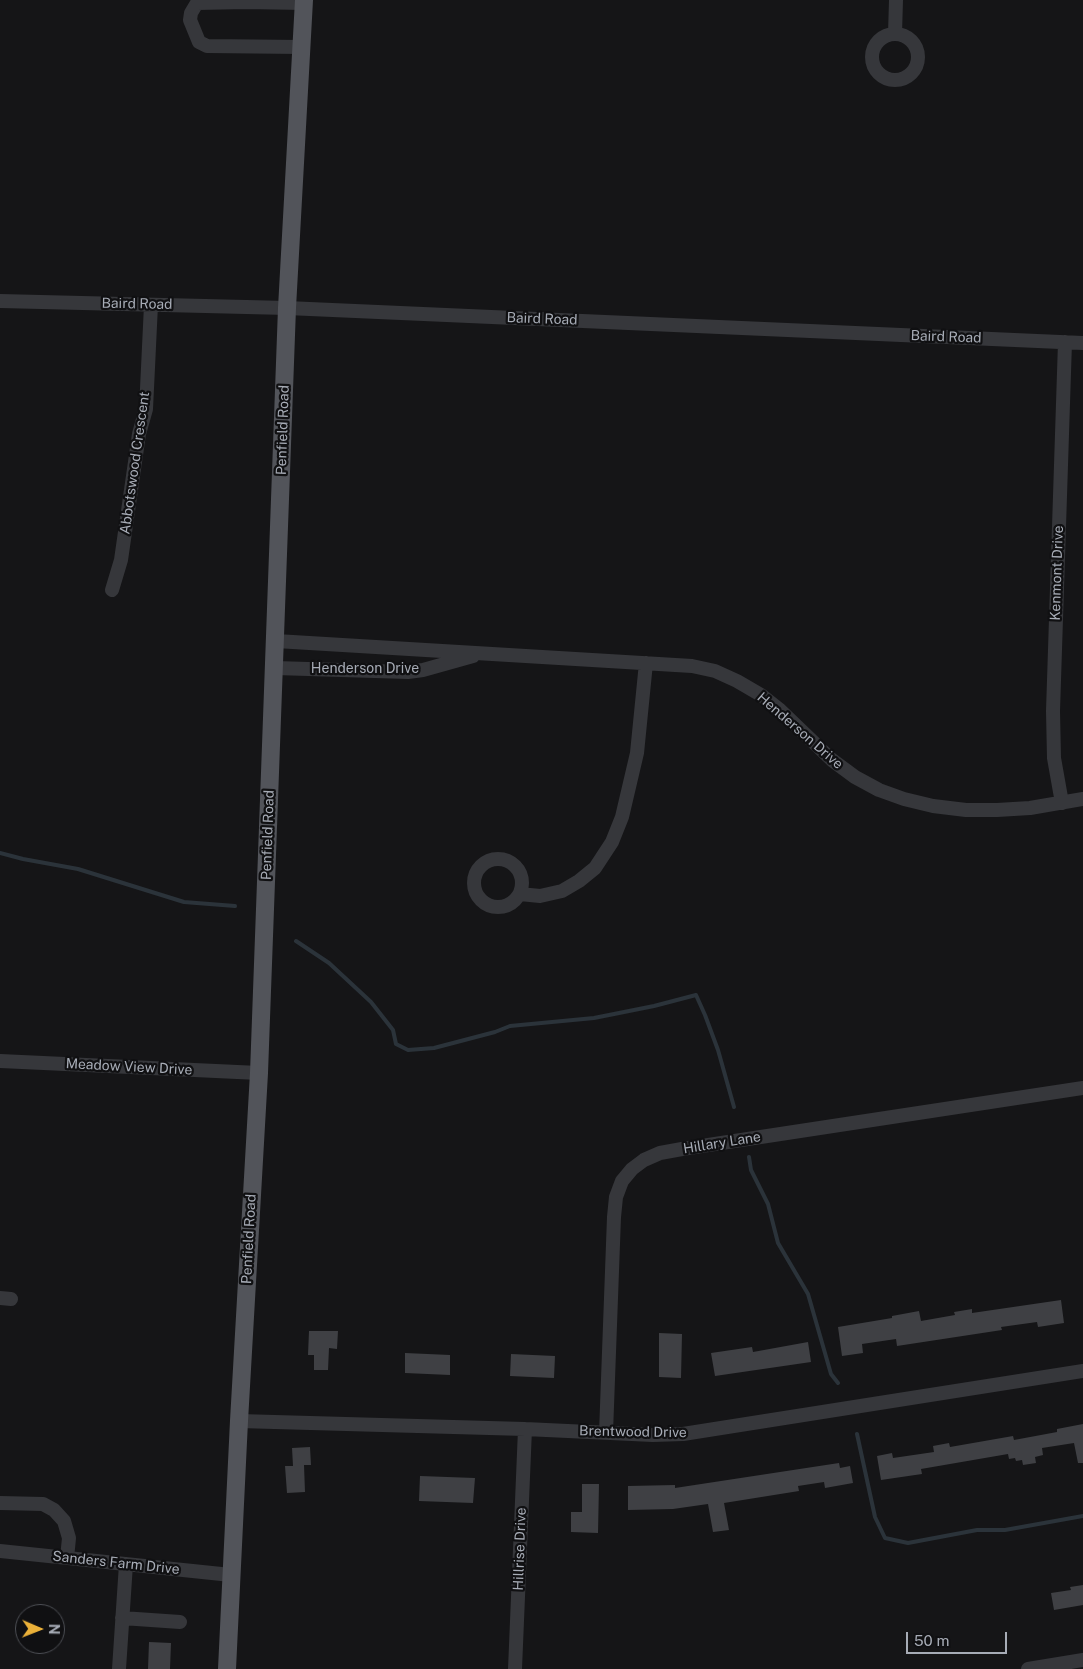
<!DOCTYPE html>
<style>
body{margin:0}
#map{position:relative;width:1083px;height:1669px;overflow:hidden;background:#151517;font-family:"Public Sans",sans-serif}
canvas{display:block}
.north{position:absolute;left:15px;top:1604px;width:50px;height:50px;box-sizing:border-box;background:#101012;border:1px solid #4c4e54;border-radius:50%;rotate:91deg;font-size:14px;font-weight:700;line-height:20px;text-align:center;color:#a7acb6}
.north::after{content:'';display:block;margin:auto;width:18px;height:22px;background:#ebb139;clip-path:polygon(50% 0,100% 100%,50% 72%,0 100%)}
.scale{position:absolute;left:906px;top:1632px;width:101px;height:22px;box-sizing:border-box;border:2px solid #a7acb6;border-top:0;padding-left:6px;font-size:15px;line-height:18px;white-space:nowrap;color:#a7acb6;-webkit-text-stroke:4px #101012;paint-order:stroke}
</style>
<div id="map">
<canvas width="1083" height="1669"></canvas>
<div class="north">N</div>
<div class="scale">50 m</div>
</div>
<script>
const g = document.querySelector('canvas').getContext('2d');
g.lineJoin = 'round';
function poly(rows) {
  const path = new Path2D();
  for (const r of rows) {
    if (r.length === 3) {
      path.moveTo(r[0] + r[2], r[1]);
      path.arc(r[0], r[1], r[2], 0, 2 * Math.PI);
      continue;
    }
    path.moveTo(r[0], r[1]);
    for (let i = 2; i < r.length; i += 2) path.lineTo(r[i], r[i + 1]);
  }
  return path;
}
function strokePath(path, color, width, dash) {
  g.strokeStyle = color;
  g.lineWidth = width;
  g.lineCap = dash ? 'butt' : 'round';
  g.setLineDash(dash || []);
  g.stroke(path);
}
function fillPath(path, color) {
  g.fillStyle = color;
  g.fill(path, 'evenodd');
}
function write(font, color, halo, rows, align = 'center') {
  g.font = font + ' "Public Sans",sans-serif';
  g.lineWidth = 4.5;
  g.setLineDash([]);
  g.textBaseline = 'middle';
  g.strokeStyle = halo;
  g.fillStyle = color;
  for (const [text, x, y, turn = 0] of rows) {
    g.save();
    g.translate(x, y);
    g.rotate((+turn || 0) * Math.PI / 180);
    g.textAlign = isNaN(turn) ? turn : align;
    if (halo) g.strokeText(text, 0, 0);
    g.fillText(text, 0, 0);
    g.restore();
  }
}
strokePath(poly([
 [0,853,23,859,78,869,184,902,235,906],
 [296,941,329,963,371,1002,393,1030,396,1044,408,1050,434,1048,495,1032,510,1026,594,1018,654,1006,696,995,705,1015,718,1050,734,1107],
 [749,1157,751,1170,768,1204,778,1243,808,1294,831,1374,838,1383],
 [857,1434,875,1517,885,1538,908,1543,977,1530,1005,1530,1083,1516]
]), '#2b333a', 4);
fillPath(poly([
 [1061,1300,1064,1323,1038,1327,1037,1322,1001,1327,1002,1330,897,1346,896,1339,862,1344,863,1353,842,1356,838,1327,892,1318,892,1316,919,1311,921,1321,955,1315,954,1312,972,1309,972,1313],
 [309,1331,338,1331,337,1349,329,1348,328,1370,314,1370,314,1355,308,1355],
 [659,1333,682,1334,681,1378,659,1377],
 [808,1342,811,1362,715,1376,711,1353,752,1347,753,1352],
 [405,1353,450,1355,450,1375,405,1373],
 [511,1354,555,1356,554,1378,510,1376],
 [1083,1424,1083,1463,1078,1463,1074,1443,1042,1448,1043,1455,1035,1457,1036,1463,1023,1465,1022,1460,1016,1461,1015,1458,1009,1459,1008,1454,921,1469,922,1474,881,1480,877,1456,892,1453,893,1458,934,1452,933,1446,949,1443,950,1447,1013,1436,1014,1440,1057,1432,1057,1429],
 [310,1447,311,1465,304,1465,305,1492,287,1493,285,1466,293,1466,292,1448],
 [839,1463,840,1468,850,1466,853,1483,825,1488,824,1482,798,1486,799,1491,724,1503,729,1530,713,1532,708,1504,673,1509,628,1510,628,1486,675,1485,675,1488],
 [420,1476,475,1478,473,1503,419,1501],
 [582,1484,599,1484,598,1533,571,1532,571,1512,582,1512],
 [1083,1585,1083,1605,1054,1610,1051,1593,1071,1590,1070,1587],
 [149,1642,171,1643,170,1669,148,1669]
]), '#3f4044');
strokePath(poly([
 [895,34,896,0],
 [895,57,23],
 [301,47,207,46,199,42,190,20,191,13,197,3,246,2,304,3],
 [0,301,287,308,1083,343],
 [112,590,121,560,139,434,146,409,151,305],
 [276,641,692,666,715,671,737,681,761,695,780,710,832,760,855,777,879,790,904,799,933,806,966,810,997,810,1030,808,1083,799],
 [275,668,408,672,423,670,473,656],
 [1062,803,1054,758,1053,711,1065,342],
 [498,883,24],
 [520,894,540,896,562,891,579,881,595,868,612,842,622,817,637,753,646,663],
 [0,1061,259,1073],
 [0,1298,11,1299],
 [239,1421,525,1429,653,1435,683,1434,1083,1371],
 [606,1433,614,1217,616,1197,622,1181,632,1169,644,1160,660,1153,682,1149,1083,1088],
 [0,1503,43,1504,54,1510,64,1521,69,1538,67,1558],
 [0,1551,231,1575],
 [122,1618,180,1622],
 [119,1669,126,1564],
 [515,1669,525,1429],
 [1028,1669,1083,1660]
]), '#36373b', 14);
strokePath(poly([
 [227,1669,239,1421,259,1073,287,308,304,0]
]), '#52545a', 18);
write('14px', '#a7acb6', '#101012', [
 ["Baird Road",137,304,1],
 ["Baird Road",542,319,2],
 ["Baird Road",946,337,2],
 ["Penfield Road",283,430,-88],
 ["Abbotswood Crescent",135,463,-82],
 ["Kenmont Drive",1057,573,-88],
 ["Henderson Drive",365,669],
 ["Henderson Drive",800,731,41],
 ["Penfield Road",268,835,-88],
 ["Meadow View Drive",129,1067,3],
 ["Hillary Lane",722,1143,-9],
 ["Penfield Road",249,1239,-87],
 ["Brentwood Drive",633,1432,1],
 ["Hillrise Drive",520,1549,-88],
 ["Sanders Farm Drive",116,1563,6]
]);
</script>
